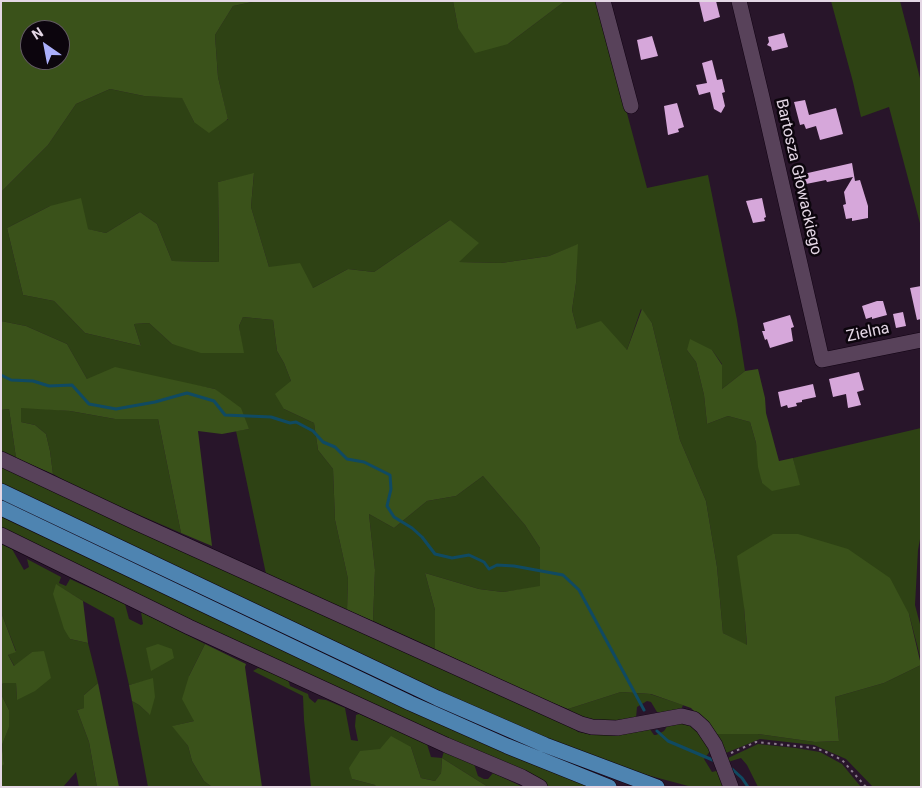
<!DOCTYPE html>
<meta charset="utf-8">
<style>
body{margin:0}
#map{position:relative;width:922px;height:788px;overflow:hidden;background:#28152a;font-family:Roboto,sans-serif}
canvas{display:block}
.frame{position:absolute;inset:0;border:2px solid #e4d7e5;pointer-events:none}
.north{position:absolute;left:20px;top:20px;width:50px;height:50px;box-sizing:border-box;background:#0c050d;border:1px solid #625963;border-radius:50%;rotate:327deg;font-size:14px;font-weight:700;line-height:20px;text-align:center;color:#e4d7e5}
.north::after{content:'';display:block;margin:auto;width:18px;height:22px;background:#abaffb;clip-path:polygon(50% 0,100% 100%,50% 72%,0 100%)}
</style>
<div id="map">
<canvas width="922" height="788"></canvas>
<div class="frame"></div>
<div class="north">N</div>
</div>
<script>
const g = document.querySelector('canvas').getContext('2d');
g.lineJoin = 'round';
function fillPath(path, color) {
  g.fillStyle = color;
  g.fill(path, 'evenodd');
}
function poly(rows) {
  const path = new Path2D();
  for (const r of rows) {
    path.moveTo(r[0], r[1]);
    for (let i = 2; i < r.length; i += 2) path.lineTo(r[i], r[i + 1]);
  }
  return path;
}
function strokePath(path, color, width, dash) {
  g.strokeStyle = color;
  g.lineWidth = width;
  g.lineCap = dash ? 'butt' : 'round';
  g.setLineDash(dash || []);
  g.stroke(path);
}
function write(font, color, halo, rows, align = 'center') {
  g.font = font + ' Roboto,sans-serif';
  g.lineWidth = 5;
  g.setLineDash([]);
  g.textBaseline = 'middle';
  g.strokeStyle = halo;
  g.fillStyle = color;
  for (const [text, x, y, turn = 0] of rows) {
    g.save();
    g.translate(x, y);
    g.rotate((+turn || 0) * Math.PI / 180);
    g.textAlign = isNaN(turn) ? turn : align;
    if (halo) g.strokeText(text, 0, 0);
    g.fillText(text, 0, 0);
    g.restore();
  }
}
fillPath(poly([
 [257,1,453,1,458,28,508,44,565,1,597,1,647,188,708,175,737,320,745,371,722,389,722,364,712,350,687,350,696,362,704,395,707,424,728,416,750,422,756,443,762,483,799,485,793,458,921,428,921,534,918,550,915,605,921,628,921,660,909,614,744,607,747,646,723,633,717,567,706,501,680,440,652,323,641,309,627,350,577,329,572,310,576,283,577,245,549,256,501,263,458,262,450,220,374,272,348,269,313,288,269,267,251,207,254,174,218,182,219,262,172,261,157,224,140,212,106,233,87,229,50,206,7,228,23,295,54,301,85,333,141,346,134,324,149,323,172,344,243,353,239,326,243,317,273,320,277,351,284,363,291,381,284,409,314,423,318,450,333,469,335,520,348,579,347,610,266,574,236,431,249,429,215,389,172,381,87,379,67,344,26,326,1,321,1,192,48,145,76,104,110,89,144,96,182,97,194,122,228,120,218,77,215,35,233,6],
 [831,1,900,1,921,82,921,227,889,107,861,117,853,82],
 [25,407,70,411,115,419,158,419,181,533,77,488,53,474,50,451,46,434,35,425,21,422,20,408],
 [9,409,16,458,1,451,1,410],
 [1,462,570,724,578,732,594,735,649,728,654,735,656,735,664,731,670,722,694,724,711,750,704,759,712,772,720,770,727,787,692,787,647,775,573,749,505,722,1,483],
 [483,476,525,525,540,548,540,587,503,592,479,589,425,573,435,610,435,649,373,621,375,570,369,514,394,528,427,501,456,496],
 [1,515,591,787,549,787,492,763,1,529],
 [1,544,12,549,24,570,29,567,27,559,61,577,59,583,66,586,70,579,125,604,129,619,141,625,143,624,141,612,205,644,189,676,194,721,173,726,188,746,192,761,204,781,212,787,148,787,132,701,139,705,149,714,153,679,129,685,114,618,83,601,57,585,70,639,88,643,98,683,84,695,85,708,77,710,89,742,97,787,79,787,76,772,63,787,1,787,1,767,4,763,2,745,9,726,9,710,1,694,1,687,3,683,16,683,17,699,32,652,15,667,8,655,16,651,1,612],
 [921,665,921,787,873,787,846,759,814,745,760,739,726,753,716,734,758,734,815,742,839,741,835,697,884,683],
 [258,668,288,679,290,686,308,694,309,698,315,703,318,699,326,700,345,708,351,740,358,741,355,726,356,715,359,714,427,744,431,757,442,758,444,751,474,764,478,776,484,779,488,779,493,773,523,787,488,787,442,758,441,773,435,781,421,778,411,747,380,749,352,779,375,785,376,787,311,787,304,720,303,696,253,671],
 [621,692,650,694,683,705,681,710,664,713,657,712,651,702,647,701,637,707,636,718,597,722,576,715,568,709],
 [758,744,796,748,820,752,842,764,861,787,758,787,747,765,741,758,728,762,728,758]
]), '#2e4214');
fillPath(poly([
 [1,1,257,1,233,6,215,35,218,77,228,119,209,133,194,122,182,98,144,96,110,89,76,104,48,145,1,192],
 [30,30,60,30,60,60,30,60],
 [453,1,565,1,508,44,475,53,458,28],
 [254,173,251,207,269,267,300,263,313,288,348,269,374,272,450,220,479,243,459,262,501,263,549,256,578,244,576,283,572,310,577,329,601,321,627,350,642,309,652,323,680,440,706,501,717,567,723,633,747,645,744,607,737,556,773,534,798,534,848,549,890,578,909,614,921,665,884,683,835,697,839,741,815,742,758,734,716,734,691,708,651,694,621,692,568,709,531,694,435,649,435,610,425,573,479,589,503,592,540,586,540,548,525,525,483,476,456,496,427,501,394,528,369,514,375,570,373,621,347,610,348,579,335,520,333,469,318,450,314,423,284,409,275,394,291,381,284,363,277,351,273,320,243,317,239,326,244,353,201,353,172,344,149,323,134,324,141,346,85,333,54,301,23,295,7,228,50,206,81,198,88,229,106,233,140,212,157,224,172,261,219,262,218,182],
 [1,321,26,326,67,344,87,379,115,367,215,389,241,408,249,429,222,434,198,431,212,546,181,533,158,419,115,419,70,411,21,408,21,422,35,425,46,434,50,451,53,474,16,458,9,409,1,410],
 [690,339,712,350,722,365,722,389,745,371,758,369,765,398,766,413,779,461,793,458,800,485,772,491,762,483,758,467,756,443,750,422,728,416,707,424,704,395,696,362,687,350],
 [56,584,83,601,88,643,70,639,64,629,53,594],
 [1,612,16,652,8,655,14,666,32,652,44,651,51,678,35,691,17,700,16,683,3,683,1,687],
 [158,644,172,649,174,658,151,671,146,648],
 [205,644,246,664,245,667,262,787,212,787,204,781,192,761,188,746,172,726,194,721,182,699,189,676],
 [153,678,155,697,150,715,139,705,132,701,129,685],
 [98,683,119,787,97,787,89,742,77,710,84,708,84,695],
 [1,694,9,710,9,727,2,745,4,764,1,767],
 [391,736,411,747,421,778,435,781,441,773,442,758,488,787,376,787,375,785,352,779,349,768,360,751,380,749]
]), '#3a521a');
strokePath(poly([
 [1,375,11,380,33,381,49,386,72,385,89,404,116,409,155,402,187,393,214,401,225,415,271,417,290,423,296,422,313,431,323,442,335,447,347,459,364,462,390,475,391,489,387,506,394,517,412,528,422,537,435,554,452,558,469,555,484,562,489,569,497,565,514,566,563,575,579,590,644,710],
 [657,731,668,741,715,761],
 [732,769,742,778,748,787]
]), '#104a62', 3);
fillPath(poly([
 [699,1,716,1,720,17,704,22],
 [784,33,788,47,772,51,771,47,767,45,769,42,768,37],
 [652,36,658,56,641,60,637,40],
 [712,60,717,80,722,79,725,92,722,93,725,106,721,113,714,109,710,92,699,95,696,85,707,83,702,63],
 [805,100,809,115,836,108,843,134,820,140,816,126,806,129,804,124,800,125,794,102],
 [677,103,684,127,678,129,679,132,668,135,664,106],
 [852,163,855,181,860,180,868,206,868,218,852,221,852,218,846,219,843,205,846,204,844,192,853,177,827,182,826,180,801,185,799,175],
 [762,198,766,217,764,218,765,221,753,223,746,201],
 [921,286,921,319,917,320,910,288],
 [877,301,883,301,887,315,872,319,872,317,866,319,862,306],
 [903,312,906,326,896,328,893,314],
 [790,315,794,327,791,328,793,341,770,348,767,339,765,340,762,331,765,331,763,323],
 [859,372,864,390,857,392,861,405,848,408,846,394,833,397,829,379],
 [813,384,816,397,802,400,802,402,796,403,797,406,788,408,787,405,781,407,778,392]
]), '#d6a7da');
const minor = poly([
 [603,1,631,106],
 [739,1,762,97,822,360,921,340],
 [1,459,137,523,581,724,592,727,617,728,682,716,694,719,703,727,715,745,731,787],
 [1,535,189,627,446,745,522,777,540,787]
]);
const major = poly([
 [1,491,437,698,545,745,657,787],
 [1,508,410,703,507,746,609,787]
]);
strokePath(minor, '#100212', 16);
strokePath(major, '#100212', 16);
strokePath(poly([
 [731,753,756,742,815,748,826,752,842,760,866,787]
]), '#8d7e8f', 2, [2.5, 4]);
strokePath(minor, '#58425a', 15);
strokePath(major, '#4e84b1', 15);
write('16px', '#e4d7e5', '#0c050d', [
 ["Bartosza Głowackiego",798,177,77],
 ["Zielna",868,333,-12]
]);
</script>
